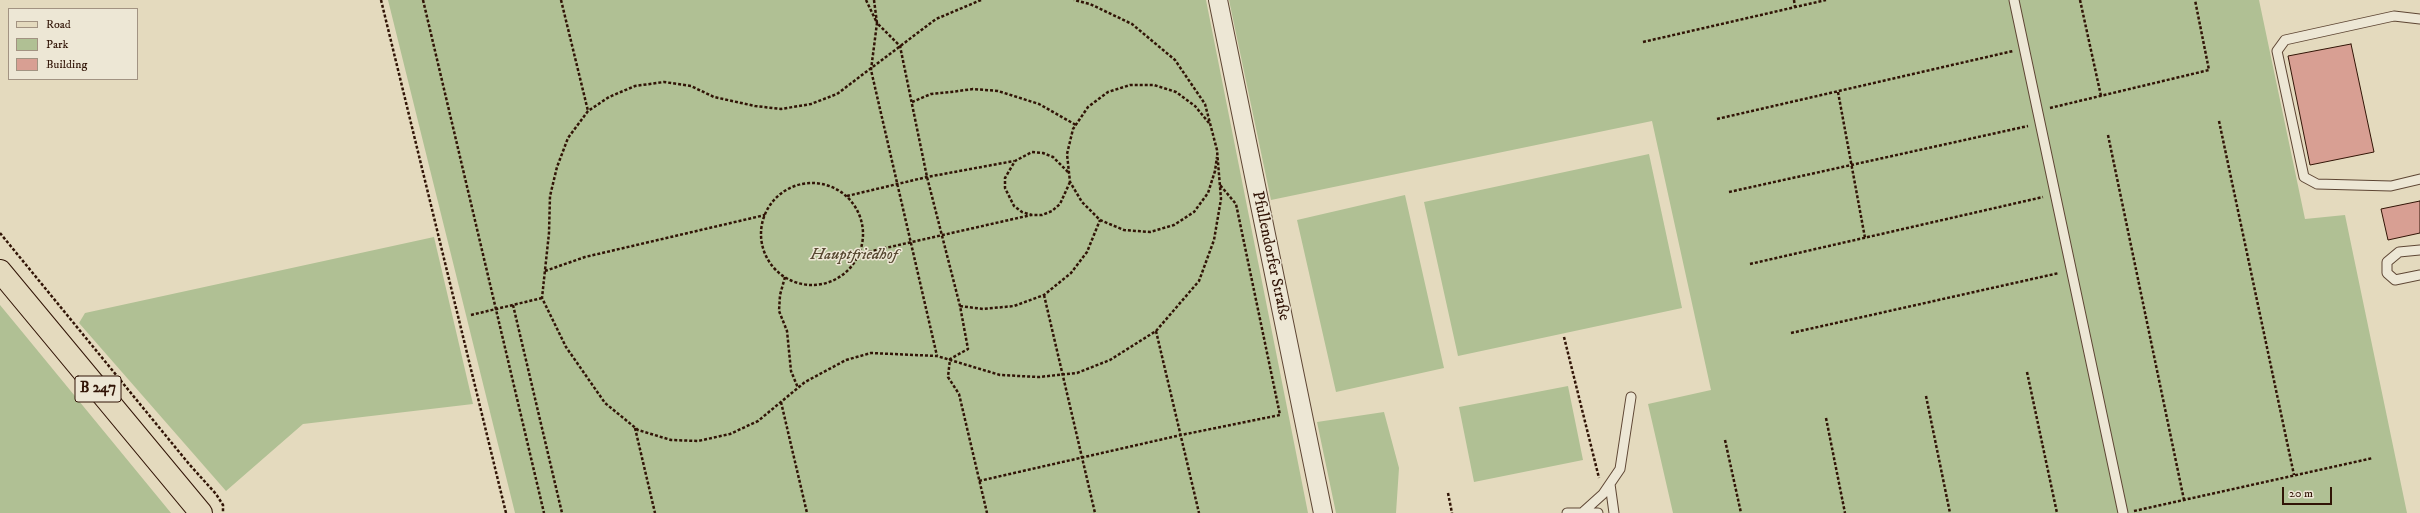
<!DOCTYPE html>
<meta charset="utf-8">
<style>
body{margin:0}
#map{position:relative;width:2420px;height:513px;overflow:hidden;background:#e4dabe;font-family:"IM FELL DW Pica",serif}
canvas{display:block}
.legend{position:absolute;left:8px;top:8px;width:130px;height:72px;box-sizing:border-box;background:#ede7d5;border:1px solid #a29382;margin:0;padding:5px 7px;list-style:none;font-size:12px;color:#311406}
.legend li{display:flex;align-items:center;gap:8px;height:20px}
.legend b{width:20px;border:1px solid #a29382}
.scale{position:absolute;left:2282px;top:487px;width:50px;height:18px;box-sizing:border-box;border:2px solid #311406;border-top:0;padding-left:5px;font-size:12px;line-height:14px;white-space:nowrap;color:#311406;-webkit-text-stroke:3px #ede7d5;paint-order:stroke}
</style>
<div id="map">
<canvas width="2420" height="513"></canvas>
<ul class="legend">
<li><b style="height:5px;background:#e4dabe"></b>Road</li>
<li><b style="height:11px;background:#b0c094"></b>Park</li>
<li><b style="height:11px;background:#d89f93"></b>Building</li>
</ul>
<div class="scale">20 m</div>
</div>
<script>
const g = document.querySelector('canvas').getContext('2d');
g.lineJoin = 'round';
function fillPath(path, color) {
  g.fillStyle = color;
  g.fill(path, 'evenodd');
}
function poly(rows) {
  const path = new Path2D();
  for (const r of rows) {
    if (r.length === 3) {
      path.moveTo(r[0] + r[2], r[1]);
      path.arc(r[0], r[1], r[2], 0, 2 * Math.PI);
      continue;
    }
    path.moveTo(r[0], r[1]);
    for (let i = 2; i < r.length; i += 2) path.lineTo(r[i], r[i + 1]);
  }
  return path;
}
function strokePath(path, color, width, dash) {
  g.strokeStyle = color;
  g.lineWidth = width;
  g.lineCap = dash ? 'butt' : 'round';
  g.setLineDash(dash || []);
  g.stroke(path);
}
function write(font, color, halo, rows, align = 'center') {
  g.font = font + ' "IM FELL DW Pica",serif';
  g.lineWidth = 3;
  g.setLineDash([]);
  g.textBaseline = 'middle';
  g.strokeStyle = halo;
  g.fillStyle = color;
  for (const [text, x, y, turn = 0] of rows) {
    g.save();
    g.translate(x, y);
    g.rotate((+turn || 0) * Math.PI / 180);
    g.textAlign = isNaN(turn) ? turn : align;
    if (halo) g.strokeText(text, 0, 0);
    g.fillText(text, 0, 0);
    g.restore();
  }
}
fillPath(poly([
 [388,0,1206,0,1308,513,515,513],
 [1229,0,2259,0,2305,219,2345,215,2407,513,1673,513,1648,404,1711,390,1652,121,1271,200],
 [1649,154,1682,308,1458,356,1424,202],
 [1405,195,1444,368,1336,392,1297,220],
 [434,237,473,404,303,424,226,491,79,323,85,313],
 [0,305,19,328,171,513,0,513],
 [1568,386,1583,460,1474,482,1459,407],
 [1384,412,1399,468,1396,513,1336,513,1317,422]
]), '#b0c094');
const building = poly([
 [2351,44,2374,152,2310,165,2288,56,2351,44],
 [2420,201,2420,233,2388,240,2381,209,2420,201]
]);
fillPath(building, '#d89f93');
strokePath(building, '#311406', 1);
const service = poly([
 [2014,0,2123,513],
 [2420,19,2394,16,2285,40,2277,51,2304,177,2317,184,2391,186,2420,179],
 [2420,250,2399,252,2387,262,2387,273,2395,280,2420,275],
 [1610,484,1614,513],
 [1583,512,1603,494,1620,469,1631,397],
 [1567,513,1598,513]
]);
const minor = poly([
 [1218,0,1323,513]
]);
const primary = poly([
 [0,271,201,513]
]);
strokePath(service, '#5e4634', 11);
strokePath(minor, '#5e4634', 20);
strokePath(primary, '#311406', 24);
strokePath(poly([
 [381,0,506,513],
 [423,0,544,513],
 [561,0,588,111],
 [866,0,877,23,871,70,937,356],
 [874,0,877,23,900,46,927,177,960,306,968,349,950,359,948,377,959,394,987,513],
 [981,0,936,19,837,94,811,104,781,109,755,106,714,97,691,86,664,82,635,86,609,97,588,111,568,138,557,167,550,196,549,233,542,298,566,347,605,403,638,430,671,440,698,441,730,434,758,421,805,382,846,360,871,353,937,356,1000,375,1039,377,1077,373,1110,360,1156,331,1199,281,1214,240,1221,199,1217,150,1205,104,1175,60,1132,24,1090,4,1074,0],
 [1794,0,1795,7],
 [2080,0,2101,96],
 [1643,42,1826,0],
 [1838,92,1865,238],
 [912,102,931,94,951,92,973,89,998,91,1039,104,1076,125],
 [2050,108,2209,70,2195,0],
 [1717,119,2013,51],
 [2219,121,2294,475],
 [1209,123,1195,106,1176,92,1154,85,1130,85,1108,92,1088,107,1073,129,1067,154,1070,182,1082,202,1100,220,1124,230,1150,232,1174,225,1194,212,1208,193,1215,171,1217,157],
 [2108,135,2184,500],
 [1068,172,1053,157,1043,153,1032,152,1015,161,1005,178,1005,188,1014,206,1022,212,1032,215,1042,215,1052,211,1060,204,1070,182],
 [812,234,51],
 [1729,192,2028,126],
 [847,196,927,177,1014,161],
 [0,233,189,464,216,494,223,505,223,513],
 [859,254,1031,215],
 [1750,264,2043,197],
 [545,271,585,257,765,215],
 [785,277,780,295,779,311,787,331,791,371,798,388],
 [1044,295,1095,513],
 [513,305,562,513],
 [960,306,983,309,1014,306,1044,295,1071,273,1087,252,1100,220],
 [471,315,542,298],
 [1156,331,1199,513],
 [1791,333,2059,273],
 [1564,337,1599,478],
 [2027,372,2057,513],
 [1926,396,1950,513],
 [781,402,807,513],
 [1826,418,1845,513],
 [635,428,655,513],
 [1725,440,1741,513],
 [979,481,1181,435,1280,415,1236,204,1220,185],
 [1448,493,1452,513],
 [2134,511,2373,458]
]), '#311406', 2.5, [3, 2]);
strokePath(service, '#ede7d5', 9);
strokePath(minor, '#ede7d5', 18);
strokePath(primary, '#e4dabe', 22);
for (const [x, y, w] of [
 [98,389,46]
]) {
  const box = new Path2D();
  box.roundRect(x - w / 2, y - 13, w, 26, 3);
  g.fillStyle = '#ede7d5';
  g.fill(box);
  strokePath(box, '#311406', 1);
}
write('bold 15px', '#311406', null, [
 ["B 247",98,389]
]);
write('italic 16px', '#574831', '#ede7d5', [
 ["Hauptfriedhof",854,256]
]);
write('16px', '#311406', '#ede7d5', [
 ["Pfullendorfer Straße",1270,256,78]
]);
</script>
